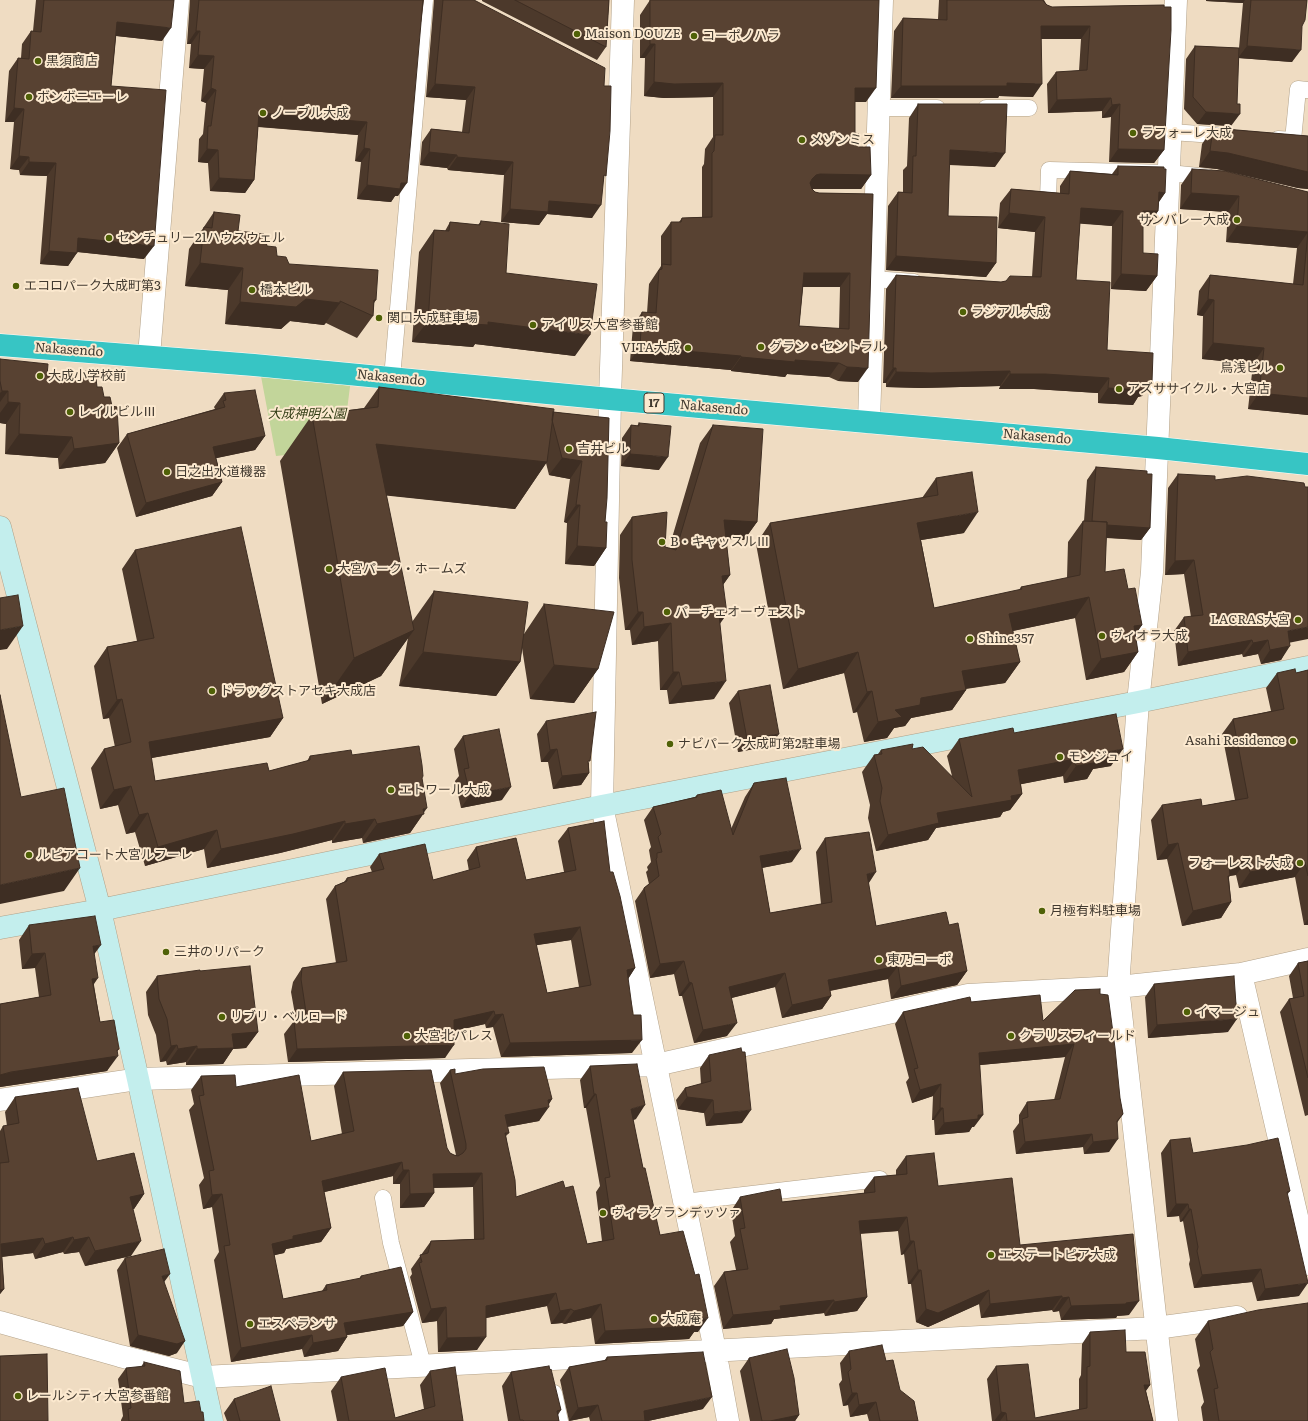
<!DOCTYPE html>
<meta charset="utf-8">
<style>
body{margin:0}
canvas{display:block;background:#efdcc2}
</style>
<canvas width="1308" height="1421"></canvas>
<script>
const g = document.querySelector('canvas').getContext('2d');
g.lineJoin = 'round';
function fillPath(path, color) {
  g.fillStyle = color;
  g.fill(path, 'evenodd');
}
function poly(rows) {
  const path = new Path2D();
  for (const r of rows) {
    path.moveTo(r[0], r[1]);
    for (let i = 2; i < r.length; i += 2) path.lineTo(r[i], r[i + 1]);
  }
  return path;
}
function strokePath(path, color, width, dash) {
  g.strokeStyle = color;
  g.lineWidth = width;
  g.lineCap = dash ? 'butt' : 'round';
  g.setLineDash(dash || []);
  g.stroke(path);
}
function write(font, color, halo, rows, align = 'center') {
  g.font = font + ' Literata,"Noto Sans JP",serif';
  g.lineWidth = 4;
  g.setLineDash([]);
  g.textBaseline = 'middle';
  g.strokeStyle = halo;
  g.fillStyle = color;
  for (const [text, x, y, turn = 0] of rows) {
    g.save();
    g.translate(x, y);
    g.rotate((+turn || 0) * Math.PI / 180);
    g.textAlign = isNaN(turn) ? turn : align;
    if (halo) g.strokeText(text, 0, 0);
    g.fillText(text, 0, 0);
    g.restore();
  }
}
fillPath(poly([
 [260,371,351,379,342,449,276,456]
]), '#c2d59a');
const lane = poly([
 [878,108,937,108],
 [986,108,1029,108],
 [1171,132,1229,136],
 [1278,139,1293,140,1298,89,1308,90],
 [1048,199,1049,170,1169,173,1208,177],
 [873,279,914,282],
 [392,378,425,0],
 [383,1198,391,1243,423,1365],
 [684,1202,880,1179],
 [554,1393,560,1421]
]);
const street = poly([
 [623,0,610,399,602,806,715,1350,728,1421],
 [149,356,178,0],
 [869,422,882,0],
 [1241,974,1308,1264],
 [0,1100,138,1079,656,1065,968,995,1118,987,1241,974,1308,959],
 [0,1322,120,1356,203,1377,1156,1328,1237,1317],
 [1167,1421,1118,987,1138,702,1152,572,1176,0]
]);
const secondary = poly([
 [0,527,100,910,138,1079,212,1421],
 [0,928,100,910,602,806,1138,702,1308,667]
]);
const highway = poly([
 [0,345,254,365,610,399,1158,448,1308,464]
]);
strokePath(lane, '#b2a188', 17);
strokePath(street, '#b2a188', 23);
strokePath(secondary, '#b2a188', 23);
strokePath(highway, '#fff', 23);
strokePath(lane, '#fff', 16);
strokePath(street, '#fff', 22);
strokePath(secondary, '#c3eeed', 22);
strokePath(highway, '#37c5c4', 22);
fillPath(poly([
 [36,0,174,0,162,41,116,36,111,86,144,259,77,252,68,266,40,264,47,176,20,175,19,170,10,169,14,122,5,122,9,71,18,58,21,58,22,44,31,31,33,31],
 [190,0,424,0,398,196,395,196,391,202,357,199,361,162,355,161,358,135,258,127,254,180,245,193,210,191,208,163,198,162,199,139,203,134,206,103,201,101,204,69,189,68,191,44,187,44],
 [434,0,474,0,604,86,604,179,592,218,547,214,539,225,501,222,504,175,448,170,447,168,420,165,422,142,431,129,462,132,466,100,426,97],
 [482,0,609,0,606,47,597,60,482,1],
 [650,0,879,0,866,102,855,102,855,133,859,147,871,175,861,189,812,189,815,192,819,193,873,194,858,382,838,381,829,377,787,374,785,377,731,371,731,370,630,361,633,326,642,312,647,313,649,284,661,266,661,236,671,222,679,222,682,218,702,217,702,167,704,164,705,149,713,137,713,97,664,98,644,96,645,58,640,58,640,15],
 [803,287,840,287,839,329,799,326],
 [939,0,1076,0,1044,0,1047,5,1052,7,1164,5,1164,150,1154,163,1109,162,1111,117,1102,118,1102,111,1048,113,1047,84,1056,72,1079,71,1081,39,1041,39,1033,97,999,96,998,98,891,98,894,31,903,18,938,19],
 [1206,0,1307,0,1302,26,1292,62,1239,58,1231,126,1197,124,1184,109,1186,59,1195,46,1239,48,1243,3,1206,1],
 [918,104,995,167,949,165,948,216,996,263,986,277,886,270,888,206,898,192,903,192,903,170,907,166,909,118],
 [1213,128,1308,136,1308,189,1298,188,1217,169,1199,167,1202,144],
 [1118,166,1165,193,1159,202,1158,211,1148,226,1143,226,1143,253,1157,276,1146,291,1111,289,1112,226,1080,223,1076,280,1107,350,1152,382,1142,396,1138,397,1133,405,1098,403,1098,393,1034,389,999,389,1000,386,921,388,886,387,886,383,883,383,886,289,896,275,1001,282,1032,277,1035,232,998,228,1000,203,1011,189,1060,193,1060,186,1070,171,1112,174],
 [1192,169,1308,192,1308,415,1248,409,1253,364,1202,359,1203,316,1197,315,1199,291,1210,275,1293,284,1297,248,1226,242,1228,212,1180,209,1181,185],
 [214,212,238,231,267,246,277,256,289,264,376,300,374,303,373,316,357,338,326,323,324,325,290,321,281,329,225,324,228,290,185,286,189,249],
 [481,221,506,273,575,356,475,344,473,347,412,342,419,252,434,230,445,231,450,222,478,225],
 [0,359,47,376,97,387,104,397,119,443,105,463,59,469,58,458,5,454,6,424,0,423],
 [379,387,553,412,609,418,605,522,606,548,594,566,565,564,567,523,564,522,570,479,549,475,546,463,515,509,386,495,412,622,434,591,524,634,544,604,598,669,574,703,530,699,522,648,520,662,496,696,399,686,408,638,381,676,322,704,280,461,312,415,364,408],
 [224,393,265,436,255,450,216,458,222,482,212,496,136,517,117,448,127,434,215,409,214,407],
 [639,423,659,470,621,466,622,438,631,425,637,426],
 [713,425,757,522,744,540,726,539,730,575,723,585,714,699,669,704,667,690,660,690,658,641,632,645,630,630,625,630,619,578,620,535,632,517,665,547,669,548,700,443],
 [1096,467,1147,474,1150,528,1141,540,1106,538,1105,572,1128,589,1142,625,1135,635,1138,652,1124,672,1086,680,1075,618,1012,631,1020,662,1005,683,966,689,966,690,952,710,911,718,905,726,894,728,887,738,864,742,857,712,853,713,844,673,783,689,756,544,770,523,922,498,936,478,964,533,921,540,934,608,1019,590,1021,587,1067,578,1068,542,1083,521,1084,521,1087,480],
 [1178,474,1215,480,1290,643,1281,660,1261,664,1258,654,1243,657,1242,654,1178,666,1174,631,1184,617,1191,617,1184,574,1165,575,1168,488],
 [135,550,283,718,270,737,151,758,155,781,269,771,307,761,310,756,352,755,422,778,424,813,410,833,363,843,362,838,332,843,332,840,280,853,207,868,204,849,145,866,135,832,126,834,118,805,100,809,91,768,104,749,115,747,109,718,103,719,94,666,107,647,137,641,122,569],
 [1308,670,1308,925,1304,925,1295,877,1239,888,1236,875,1229,876,1229,878,1231,902,1221,918,1182,926,1167,859,1157,860,1151,820,1162,805,1202,806,1235,800,1222,734,1233,719,1271,711,1266,688,1277,673,1296,673],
 [738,691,770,746,738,752,729,703],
 [546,721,589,763,589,773,581,785,553,789,548,762,541,762,537,734],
 [1014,733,1111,766,1093,769,1087,779,1064,783,1063,776,1021,784,1022,794,1010,810,1003,812,1000,817,936,828,928,840,876,851,868,818,870,805,862,772,874,755,878,754,881,750,912,749,952,776,947,756,959,739],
 [463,736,502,800,461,808,455,781,459,776,454,749],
 [754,783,792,862,762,868,770,913,821,904,816,852,825,838,868,883,876,926,949,925,967,971,957,985,891,999,888,979,830,991,831,996,822,1009,782,1018,775,987,731,998,727,1036,694,1043,682,996,679,996,674,974,650,978,635,901,644,888,649,884,646,872,648,870,647,867,651,862,649,850,651,847,644,820,653,807,695,797,697,795,731,829,745,797],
 [568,828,610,872,635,968,628,979,632,1053,501,1057,493,1027,486,1028,485,1024,454,1031,445,1058,288,1062,284,1034,294,1021,296,1020,291,992,293,982,302,968,336,963,326,899,335,886,344,882,347,878,372,872,370,867,379,854,433,880,469,871,467,860,476,847,526,880,564,872,558,841],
 [571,940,579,987,547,993,536,945],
 [29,925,94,954,94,985,100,1022,117,1051,107,1071,0,1087,0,1004,39,997,35,968,22,969,19,940],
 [1308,961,1308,1115,1305,1116,1280,1012,1289,999,1293,998,1289,976,1298,963],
 [200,971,258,1032,246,1048,233,1049,223,1064,186,1065,186,1062,167,1065,166,1061,160,1062,156,1035,148,1015,146,992,157,976],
 [1154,984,1228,1032,1148,1038,1145,997],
 [1100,994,1123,1114,1117,1123,1109,1152,1084,1154,1083,1147,1016,1154,1013,1131,1019,1123,1019,1115,1027,1102,1054,1100,1065,1057,980,1065,974,1127,972,1127,969,1132,935,1135,934,1120,932,1120,933,1096,912,1103,906,1082,909,1078,895,1024,903,1012,971,1002,1043,1021],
 [709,1055,742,1123,706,1126,704,1113,678,1109,676,1100,685,1088,701,1084,700,1068],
 [590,1066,636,1119,633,1120,643,1168,660,1235,698,1332,694,1332,689,1339,595,1344,591,1318,564,1324,562,1323,551,1324,547,1306,486,1318,477,1350,438,1352,437,1321,422,1323,410,1277,412,1274,411,1269,431,1241,474,1239,473,1187,433,1188,434,1193,424,1207,400,1208,400,1184,393,1184,393,1176,324,1192,331,1228,321,1242,286,1249,284,1253,274,1255,283,1299,322,1291,326,1285,359,1279,361,1276,413,1312,403,1326,347,1335,347,1337,338,1351,304,1357,302,1349,231,1362,214,1260,219,1252,212,1207,203,1209,199,1185,204,1178,189,1110,194,1104,191,1090,201,1076,236,1087,311,1141,342,1134,334,1086,343,1072,447,1148,450,1153,454,1155,456,1155,440,1083,450,1070,455,1074,552,1099,539,1121,507,1127,509,1133,506,1136,516,1197,565,1188,587,1244,602,1241,596,1192,600,1186,586,1108,584,1108,580,1080],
 [15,1097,97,1161,144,1194,134,1209,133,1209,131,1256,85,1266,79,1252,64,1254,63,1252,35,1259,33,1253,2,1257,4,1289,0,1294,0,1131,3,1126,7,1126,5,1112],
 [1170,1140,1193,1153,1290,1191,1287,1195,1299,1296,1257,1301,1252,1282,1194,1288,1189,1264,1190,1260,1183,1221,1180,1222,1179,1216,1167,1217,1161,1153],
 [906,1156,938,1186,1020,1245,1129,1315,1117,1316,1116,1318,1061,1320,1059,1311,1053,1312,1052,1310,981,1318,979,1304,928,1327,916,1322,911,1284,908,1284,904,1254,901,1255,898,1231,860,1234,867,1297,857,1311,825,1316,824,1313,774,1319,771,1324,723,1329,714,1286,724,1272,736,1270,730,1242,735,1236,731,1211,740,1197,782,1202,864,1193,864,1190,874,1177,896,1175,896,1170],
 [125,1258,164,1282,177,1353,169,1356,130,1346,117,1270],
 [1208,1321,1308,1421,1203,1421,1201,1407,1204,1402,1197,1370,1200,1366,1195,1339],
 [1090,1332,1126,1352,1150,1385,1146,1391,1153,1421,992,1421,987,1379,996,1366,1035,1418,1079,1410,1079,1379,1081,1375,1082,1344],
 [849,1351,886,1361,900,1390,918,1421,869,1421,867,1414,850,1417,848,1405,843,1406,839,1384,842,1380,840,1363],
 [607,1357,703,1409,648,1421,590,1421,589,1417,569,1421,560,1380,569,1367,604,1361],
 [749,1358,799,1415,795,1421,750,1421,740,1371],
 [144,1362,184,1403,201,1412,204,1421,121,1421,121,1420,123,1416,118,1379,126,1368,141,1367],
 [550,1370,561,1410,558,1415,559,1421,508,1421,502,1386,511,1372],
 [430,1371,463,1421,337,1421,331,1391,341,1377,395,1418,424,1409,420,1385],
 [234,1399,280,1421,227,1421,224,1413]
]), '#4c392b');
fillPath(poly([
 [1207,0,1245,0,1243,3,1206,1],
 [117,22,171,28,162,41,108,35],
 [1041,26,1090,26,1081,39,1032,39],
 [196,31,200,31,191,44,187,44],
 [650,44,655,44,645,58,640,58],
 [1247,46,1301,50,1292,62,1238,58],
 [198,55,214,56,204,69,189,68],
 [654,82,723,83,713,97,664,98,644,96],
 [1007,83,1042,84,1033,97,999,96,998,98,891,98,901,86],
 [435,84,475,87,466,100,426,97],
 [211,88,216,90,206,103,201,101],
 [855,88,876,88,866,102,845,102],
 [1111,98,1102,111,1048,113,1057,100],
 [1120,104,1111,117,1102,118,1112,105],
 [14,108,24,109,14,122,5,122],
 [1206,112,1240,114,1231,126,1197,124],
 [259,113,367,122,358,135,250,126],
 [364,148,370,149,361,162,355,161],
 [207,149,218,150,208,163,198,162],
 [1118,149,1164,150,1154,163,1109,162],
 [950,150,1005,153,995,167,940,164],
 [1210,151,1228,153,1308,172,1308,189,1298,188,1217,169,1199,167],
 [429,152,457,155,447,168,420,165],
 [19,156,29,157,19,170,10,169],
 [457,157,513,162,504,175,448,170],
 [29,162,56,163,47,176,20,175],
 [820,174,871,175,861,189,810,189,806,190,812,179,816,175],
 [219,178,254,180,245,193,210,191],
 [401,183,407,183,398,196,395,196,391,202,357,199,367,185],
 [1159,192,1165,193,1155,207],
 [1191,193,1239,196,1228,212,1180,209],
 [549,201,601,205,592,218,547,214,539,225,501,222,510,209],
 [1081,208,1123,211,1112,226,1071,223],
 [1143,211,1158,211,1148,226,1133,225],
 [1009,213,1045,217,1035,232,998,228],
 [1237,226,1308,232,1297,248,1226,242],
 [78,238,154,246,144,259,69,251],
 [49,251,77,253,68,266,40,264],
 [896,256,996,263,986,277,886,270],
 [200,263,243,268,228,290,185,286],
 [804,273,850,273,840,287,794,287],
 [1121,274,1157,276,1146,291,1111,289],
 [306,299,340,303,324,325,290,321,281,329,225,324,240,302],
 [1208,299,1214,300,1203,316,1197,315],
 [428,321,488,322,590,335,575,356,475,344,473,347,412,342],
 [1213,343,1264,348,1253,364,1202,359],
 [640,347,741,356,731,370,630,361],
 [741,357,795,360,839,363,829,377,787,374,785,377,731,371],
 [847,367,868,368,858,382,838,381],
 [893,368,896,368,886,383,883,383],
 [1010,371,1000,386,921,388,886,387,896,372],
 [1010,374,1045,374,1109,378,1098,393,1034,389,999,389],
 [1152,382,1142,396,1138,397,1133,405,1098,403,1108,388],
 [2,391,8,391,0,402,0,393],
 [1259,393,1308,398,1308,415,1248,409],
 [8,402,20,403,6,424,0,423,0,413],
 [19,434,72,437,58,458,5,454],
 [265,436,255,450,203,461,213,447],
 [119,443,105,463,59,469,74,449],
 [376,444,547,462,515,509,343,491],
 [630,454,668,457,659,470,621,466],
 [562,458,582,461,570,479,549,475],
 [222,482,212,496,136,517,146,503],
 [576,505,580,505,567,523,564,522],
 [978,512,964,533,903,543,917,523],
 [724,520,757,522,744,540,711,538],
 [1092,523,1150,528,1141,540,1083,536],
 [577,546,606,548,594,566,565,564],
 [1194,560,1184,574,1165,575,1175,561],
 [730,575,717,593,722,576],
 [1089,597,1075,618,994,635,1009,614],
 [638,612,643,612,630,630,625,630],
 [727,614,714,632,719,615],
 [671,623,658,641,632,645,644,627],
 [1142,625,1127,646,1134,626],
 [23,626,7,649,0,650,0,630],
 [1308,627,1308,639,1278,645,1288,631],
 [414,630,381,676,322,704,354,658],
 [1252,640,1242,654,1178,666,1188,652],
 [1268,640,1258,654,1243,657,1253,643],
 [1290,646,1281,660,1261,664,1270,650],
 [423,652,520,662,496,696,399,686],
 [858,652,844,673,783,689,798,669],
 [1138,652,1124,672,1086,680,1101,659],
 [1020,662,1005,683,948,691,962,671],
 [554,665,598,669,574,703,530,699],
 [673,672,679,672,667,690,660,690],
 [726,681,714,699,669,704,682,686],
 [966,690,952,710,911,718,905,726,894,728,887,738,864,742,878,722,895,710,921,698],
 [872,691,857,712,853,713,867,692],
 [122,699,109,718,103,719,117,700],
 [283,718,270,737,135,761,149,742],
 [779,734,770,746,738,752,747,739],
 [557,749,548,762,541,762,550,750],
 [1123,749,1111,766,1093,769,1087,779,1064,783,1076,766,1097,754],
 [1075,759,1063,776,1007,787,1018,770],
 [589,773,581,785,553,789,562,776],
 [131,786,118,805,100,809,114,790],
 [511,787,502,800,461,808,470,795],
 [1022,794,1010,810,1003,812,1000,817,936,828,928,840,876,851,888,835,937,813],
 [427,808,410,833,363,843,377,824,423,809],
 [148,813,135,832,126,834,139,815],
 [375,819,362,838,332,843,345,824],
 [345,821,332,840,280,853,207,868,221,849],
 [217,830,204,849,145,866,158,847],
 [1178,843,1167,859,1157,860,1168,845],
 [801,849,792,862,751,870,760,856],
 [1247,860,1236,875,1229,876,1219,891,1229,863],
 [1305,862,1295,877,1239,888,1250,872],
 [80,868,64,891,0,904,0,885],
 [876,872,867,886,867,874],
 [1231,902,1221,918,1182,926,1193,911],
 [1308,919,1308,925,1304,925],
 [580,927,571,940,525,947,534,934],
 [101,945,90,960,93,946],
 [45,953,35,968,22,969,32,954],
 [684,961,674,974,650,978,660,964],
 [898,966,888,979,818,993,828,980],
 [635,968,626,982,627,970],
 [967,971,957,985,891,999,901,986],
 [785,973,775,987,720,1001,729,987],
 [98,978,88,993,92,979],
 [689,982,692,983,682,996,679,996],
 [831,996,822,1009,782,1018,792,1005],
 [494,1011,485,1024,445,1033,454,1020],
 [503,1014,493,1027,486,1028,495,1015],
 [1237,1019,1228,1032,1148,1038,1157,1025],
 [737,1023,727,1036,694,1043,703,1030],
 [258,1032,246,1048,233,1049,223,1064,186,1065,197,1049,232,1034],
 [642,1040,632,1053,501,1057,510,1043],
 [1074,1044,1065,1057,970,1066,979,1053],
 [177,1045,166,1061,160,1062,171,1046],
 [454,1045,445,1058,288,1062,297,1049],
 [197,1046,186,1062,167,1065,178,1049],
 [119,1049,113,1057,118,1056,107,1071,0,1087,0,1075],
 [941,1084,933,1096,912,1103,920,1090],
 [594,1094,596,1094,586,1108,584,1108],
 [687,1097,713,1100,704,1113,678,1109],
 [552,1099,546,1108,549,1107,539,1121,495,1129,505,1115],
 [645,1105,636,1119,621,1123,631,1109],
 [940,1108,943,1108,934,1120,932,1120],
 [751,1110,742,1123,706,1126,714,1114],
 [978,1115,983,1115,974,1127,972,1127,969,1132,935,1135,944,1123],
 [1092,1134,1083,1147,1016,1154,1025,1142],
 [1118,1139,1109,1152,1084,1154,1093,1142],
 [402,1162,393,1176,312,1195,322,1181],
 [403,1170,409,1170,400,1184,393,1184],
 [482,1173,473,1187,423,1188,433,1174],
 [434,1193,424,1207,400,1208,410,1194],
 [144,1194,134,1209,120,1212,130,1197],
 [222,1194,212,1207,203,1209,212,1195],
 [1176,1204,1188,1204,1179,1216,1167,1217],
 [1189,1209,1191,1209,1183,1221,1180,1222],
 [907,1217,898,1231,849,1234,859,1221],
 [331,1228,321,1242,286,1249,284,1253,263,1258,272,1244,293,1236],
 [73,1237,63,1252,35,1259,45,1244],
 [89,1237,79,1252,64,1254,74,1240],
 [43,1238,33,1253,0,1257,1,1244],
 [141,1241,131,1256,85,1266,95,1251],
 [910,1241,914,1241,904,1254,901,1255],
 [1261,1269,1252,1282,1194,1288,1202,1275],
 [918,1270,921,1270,911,1284,908,1284],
 [170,1274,162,1285,162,1276],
 [1308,1283,1299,1296,1257,1301,1265,1289],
 [4,1289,0,1294,0,1290],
 [989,1290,979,1304,928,1327,916,1322,926,1309],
 [556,1293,547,1306,476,1320,486,1306],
 [1062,1296,1052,1310,981,1318,990,1304],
 [867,1297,857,1311,825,1316,834,1302],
 [1069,1297,1059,1311,1053,1312,1062,1298],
 [834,1300,824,1313,774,1319,771,1324,723,1329,733,1315,780,1306],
 [1139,1301,1129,1315,1117,1316,1116,1318,1061,1320,1071,1306],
 [601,1304,591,1318,564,1324,574,1311],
 [446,1307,437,1321,422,1323,431,1309],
 [571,1309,562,1323,551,1324,560,1311],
 [413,1312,403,1326,335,1337,344,1323],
 [708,1318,698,1332,694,1332,689,1339,595,1344,605,1331],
 [138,1335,185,1341,177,1353,169,1356,130,1346],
 [312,1335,302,1349,231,1362,241,1348],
 [347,1337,338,1351,304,1357,313,1343],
 [486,1337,477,1350,438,1352,447,1338],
 [1144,1385,1150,1385,1141,1397],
 [852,1393,857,1393,848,1405,843,1406],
 [712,1397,703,1409,648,1421,637,1421,644,1411],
 [876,1402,867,1414,850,1417,859,1405],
 [598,1405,589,1417,569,1421,578,1408],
 [1001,1412,1006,1413,1000,1421,994,1421],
 [799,1415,795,1421,770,1421]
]), '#3e2e23');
const building = poly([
 [44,0,174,0,171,28,117,22,111,86,166,90,154,246,78,238,77,253,49,251,56,163,29,162,29,157,19,156,24,109,14,108,18,58,29,59,31,31,41,32,44,0],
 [199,0,423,0,407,183,401,183,400,189,367,185,370,149,364,148,367,122,259,113,254,180,219,178,218,150,207,149,208,126,211,126,216,90,211,88,214,56,198,55,200,31,196,31,199,0],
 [443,0,474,0,605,68,604,86,611,86,610,131,606,176,604,175,601,205,549,201,548,212,510,209,513,162,457,157,457,155,429,152,431,129,469,133,475,87,435,84,443,0],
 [515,0,609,0,606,47,515,0],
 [650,0,879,0,876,88,855,88,855,133,859,134,859,147,870,147,871,175,820,174,816,175,812,179,810,183,812,189,815,192,819,193,873,194,868,368,847,367,839,363,795,360,795,362,741,357,741,356,640,347,642,312,656,313,659,270,662,269,662,264,671,265,671,222,681,222,682,218,712,217,712,153,714,151,715,135,723,135,723,83,674,84,654,82,655,44,650,44,650,0],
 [804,273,850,273,849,329,799,326,804,273],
 [947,0,1043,0,1044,2,1047,5,1052,7,1164,5,1164,7,1171,7,1171,30,1164,150,1118,149,1120,104,1112,105,1111,98,1057,100,1056,72,1087,70,1090,26,1041,26,1042,84,1007,83,1007,86,901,86,903,18,947,20,947,0],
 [1251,0,1307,0,1305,20,1302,26,1301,50,1247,46,1251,0],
 [1195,46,1239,48,1237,104,1240,104,1240,114,1206,112,1193,97,1195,46],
 [918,104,1007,104,1005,153,950,150,948,216,997,217,996,263,896,256,898,192,912,193,913,156,916,156,918,104],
 [1213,128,1308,136,1308,172,1228,153,1210,151,1213,128],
 [1118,166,1164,167,1164,169,1166,169,1165,193,1159,192,1158,211,1143,211,1143,253,1158,254,1157,276,1121,274,1123,211,1081,208,1076,280,1110,282,1107,350,1153,353,1152,382,1144,383,1143,390,1108,388,1109,378,1045,374,1010,374,1010,371,931,373,896,372,896,368,893,368,896,275,1001,282,1006,281,1010,276,1041,277,1045,217,1009,213,1011,189,1069,194,1070,171,1118,175,1118,166],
 [1192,169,1225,171,1308,192,1308,398,1259,393,1264,348,1213,343,1214,300,1208,299,1210,275,1303,285,1308,232,1237,226,1239,196,1191,193,1192,169],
 [214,212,240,215,238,231,264,234,267,246,276,247,277,256,286,257,289,264,378,270,376,300,374,300,373,316,340,301,340,303,306,299,296,307,240,302,243,268,200,263,204,227,212,228,214,212],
 [481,221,509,224,506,273,597,284,590,335,488,322,488,325,428,321,434,230,449,231,450,222,480,225,481,221],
 [0,359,48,364,47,376,95,370,97,387,102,387,104,397,110,397,112,406,117,407,119,443,74,449,72,437,19,434,20,403,8,402,8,391,2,391,0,381,0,359],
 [379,387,554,409,547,462,376,444,414,630,354,658,312,415,378,407,379,387],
 [255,390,265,436,213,447,222,482,146,503,127,434,225,407,223,401,226,400,224,393,255,390],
 [553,412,609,418,607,498,605,522,607,522,606,548,577,546,580,505,576,505,582,461,562,458,552,420,553,412],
 [639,423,671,426,668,457,630,454,631,425,639,426,639,423],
 [713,425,763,429,757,522,724,520,730,575,722,576,727,614,719,615,726,681,682,686,679,672,673,672,671,623,644,627,643,612,638,612,632,560,632,517,667,512,665,547,676,550,713,425],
 [1096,467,1147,471,1147,474,1152,474,1150,528,1107,525,1107,522,1092,521,1096,467],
 [972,472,978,512,917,523,934,608,1022,589,1021,587,1080,575,1083,521,1107,522,1105,572,1124,569,1128,589,1135,588,1142,625,1134,626,1138,652,1101,659,1089,597,1009,614,1020,662,962,671,966,690,921,698,920,705,895,710,902,717,878,722,872,691,867,692,858,652,798,669,770,523,938,495,936,478,972,472],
 [1178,474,1215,476,1215,480,1247,476,1304,483,1305,487,1308,487,1308,627,1288,631,1290,646,1270,650,1268,640,1253,643,1252,640,1188,652,1184,617,1203,615,1194,560,1175,561,1178,474],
 [241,527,283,718,149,742,155,781,267,763,269,771,310,760,310,756,351,750,352,755,419,746,422,765,423,776,422,778,427,808,423,809,424,814,377,824,375,819,345,824,345,821,293,834,221,849,217,830,158,847,148,813,139,815,131,786,114,790,104,749,131,742,122,699,117,700,107,647,154,638,135,550,241,527],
 [434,591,528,602,520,662,423,652,434,591],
 [18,595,23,626,0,630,0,598,18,595],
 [544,604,614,612,598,669,554,665,544,604],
 [1295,669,1296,673,1308,670,1308,876,1305,862,1250,872,1247,860,1229,863,1230,876,1228,876,1231,902,1193,911,1178,843,1168,845,1162,805,1201,799,1202,806,1248,798,1233,719,1284,709,1277,673,1295,669],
 [770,685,779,734,747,739,738,691,770,685],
 [0,695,21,797,64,788,80,868,0,885,0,695],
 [596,712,590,761,588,761,589,773,562,776,557,749,550,750,546,721,596,712],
 [1116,714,1123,749,1097,754,1099,762,1076,766,1075,759,1018,770,1022,794,1011,796,1012,800,937,813,939,823,888,835,880,801,882,788,874,755,882,754,881,750,913,744,912,749,923,747,972,797,959,739,1013,728,1014,733,1116,714],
 [499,729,511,787,470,795,464,769,469,768,463,736,499,729],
 [786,778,801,849,760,856,770,913,832,902,825,838,869,832,876,872,867,874,876,926,946,912,949,925,958,923,967,971,901,986,898,966,828,980,831,996,792,1005,785,973,729,987,737,1023,703,1030,692,983,689,982,684,961,660,964,644,888,659,876,656,859,657,858,657,853,662,852,658,837,661,834,653,807,697,797,697,795,721,790,733,835,754,783,786,778],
 [604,821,610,872,613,872,620,896,635,968,627,970,633,1015,641,1015,642,1040,510,1043,503,1014,495,1015,494,1011,454,1020,454,1045,297,1049,294,1021,307,1019,301,979,302,968,347,961,335,886,347,881,347,878,384,869,379,854,425,844,433,880,480,867,476,847,516,838,526,880,576,870,568,828,604,821],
 [580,927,591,985,547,993,534,934,580,927],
 [95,916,101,945,93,946,98,978,92,979,100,1022,114,1020,119,1049,117,1050,118,1056,11,1072,0,1075,0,1004,51,995,45,953,32,954,29,925,95,916],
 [1308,961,1308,1078,1289,999,1304,996,1298,963,1308,961],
 [250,966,258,1032,232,1034,234,1048,197,1049,197,1046,178,1049,177,1045,171,1046,167,1019,159,999,157,976,200,970,200,971,250,966],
 [1234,976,1237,1019,1157,1025,1154,984,1234,976],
 [1100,989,1100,994,1108,995,1115,1048,1120,1098,1123,1114,1117,1121,1118,1139,1093,1142,1092,1134,1025,1142,1022,1119,1028,1117,1027,1102,1060,1099,1074,1044,979,1053,983,1115,978,1115,978,1119,944,1123,943,1108,940,1108,941,1084,920,1090,914,1069,918,1068,903,1012,970,997,971,1002,1040,995,1043,1021,1075,990,1100,989],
 [741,1048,742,1052,745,1052,751,1110,714,1114,713,1100,687,1097,685,1088,711,1081,709,1055,741,1048],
 [637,1064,645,1105,631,1109,643,1168,645,1168,660,1235,683,1231,695,1275,699,1274,708,1318,697,1319,699,1326,605,1331,601,1304,574,1311,571,1309,560,1311,556,1293,486,1306,486,1337,447,1338,446,1307,431,1309,419,1263,422,1262,420,1255,428,1253,431,1241,484,1239,482,1173,433,1174,434,1193,410,1194,409,1170,403,1170,402,1162,322,1181,331,1228,293,1236,293,1239,272,1244,283,1299,327,1290,326,1285,361,1278,361,1276,401,1267,413,1312,344,1323,347,1337,313,1343,312,1335,241,1348,224,1246,230,1245,222,1194,212,1195,209,1171,214,1170,199,1096,204,1095,201,1076,235,1075,236,1087,299,1075,311,1141,354,1131,343,1072,431,1070,447,1148,450,1153,454,1155,458,1156,463,1153,466,1149,466,1144,450,1070,455,1069,455,1074,483,1069,544,1067,552,1099,548,1100,549,1107,505,1115,509,1133,505,1133,515,1180,516,1197,563,1181,565,1188,573,1186,587,1244,614,1239,605,1178,610,1177,596,1094,594,1094,590,1066,637,1064],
 [78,1088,97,1161,134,1153,144,1194,130,1197,141,1241,95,1251,89,1237,74,1240,73,1237,45,1244,43,1238,1,1244,4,1289,0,1290,0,1163,9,1162,3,1126,19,1123,15,1097,78,1088],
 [1190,1138,1193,1153,1247,1145,1278,1138,1290,1191,1287,1192,1308,1283,1265,1289,1261,1269,1202,1275,1197,1251,1198,1247,1191,1209,1189,1209,1188,1204,1176,1204,1170,1140,1190,1138],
 [934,1153,938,1186,1012,1178,1020,1245,1133,1234,1139,1301,1126,1303,1126,1304,1071,1306,1069,1297,1062,1298,1062,1296,990,1304,989,1290,938,1313,926,1309,921,1270,918,1270,914,1241,910,1241,907,1217,859,1221,867,1297,834,1302,834,1300,780,1306,781,1310,733,1315,724,1272,748,1269,740,1229,745,1228,740,1197,780,1189,782,1202,875,1192,874,1177,907,1174,906,1156,934,1153],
 [164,1249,170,1274,162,1276,185,1341,177,1344,138,1335,125,1258,164,1249],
 [1308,1303,1308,1421,1219,1421,1214,1389,1218,1388,1210,1352,1213,1349,1208,1321,1258,1310,1308,1303],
 [1125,1330,1126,1352,1145,1352,1150,1385,1144,1385,1153,1421,1007,1421,1006,1413,1001,1412,996,1366,1028,1364,1035,1418,1087,1408,1087,1367,1090,1366,1090,1332,1125,1330],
 [882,1345,886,1361,893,1360,900,1390,914,1401,918,1421,880,1421,876,1402,859,1405,857,1393,852,1393,848,1372,851,1369,849,1351,882,1345],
 [787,1349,794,1378,799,1415,770,1421,762,1421,749,1358,787,1349],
 [703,1352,712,1397,644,1411,645,1421,602,1421,598,1405,578,1408,569,1367,607,1360,607,1357,703,1352],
 [47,1354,48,1421,0,1421,0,1356,47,1354],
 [144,1362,180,1371,184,1403,199,1401,201,1412,203,1412,204,1421,129,1421,128,1409,131,1408,126,1368,145,1366,144,1362],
 [549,1366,550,1370,551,1369,561,1410,557,1411,559,1421,524,1421,523,1420,520,1420,511,1372,549,1366],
 [455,1367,463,1421,349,1421,341,1377,385,1368,395,1418,435,1406,430,1371,455,1367],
 [271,1386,280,1421,240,1421,234,1399,271,1386]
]);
fillPath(building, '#584232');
strokePath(building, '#3e2e23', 1);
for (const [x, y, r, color] of [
 [577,34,4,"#4f6107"],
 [694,36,4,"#4f6107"],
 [38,61,4,"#4f6107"],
 [29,97,4,"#4f6107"],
 [263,113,4,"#4f6107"],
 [1133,133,4,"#4f6107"],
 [802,140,4,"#4f6107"],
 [1237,220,4,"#4f6107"],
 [109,238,4,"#4f6107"],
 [16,286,4,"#4f6107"],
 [252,290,4,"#4f6107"],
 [963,312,4,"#4f6107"],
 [379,318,4,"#4f6107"],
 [533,325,4,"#4f6107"],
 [761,347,4,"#4f6107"],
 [688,348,4,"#4f6107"],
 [1280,368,4,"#4f6107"],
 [40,376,4,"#4f6107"],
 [1119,389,4,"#4f6107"],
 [70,412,4,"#4f6107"],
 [569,449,4,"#4f6107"],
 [167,472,4,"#4f6107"],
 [662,542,4,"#4f6107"],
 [329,569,4,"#4f6107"],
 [667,612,4,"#4f6107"],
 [1298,620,4,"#4f6107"],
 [1102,636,4,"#4f6107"],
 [970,639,4,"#4f6107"],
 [212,691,4,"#4f6107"],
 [1293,741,4,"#4f6107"],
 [670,744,4,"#4f6107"],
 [1060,757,4,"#4f6107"],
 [391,790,4,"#4f6107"],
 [29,855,4,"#4f6107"],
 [1300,863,4,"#4f6107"],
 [1042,911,4,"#4f6107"],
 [166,952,4,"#4f6107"],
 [879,960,4,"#4f6107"],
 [1187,1012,4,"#4f6107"],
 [222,1017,4,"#4f6107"],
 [407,1036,4,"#4f6107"],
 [1011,1036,4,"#4f6107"],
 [603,1213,4,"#4f6107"],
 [991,1255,4,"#4f6107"],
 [654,1319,4,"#4f6107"],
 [250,1324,4,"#4f6107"],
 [18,1396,4,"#4f6107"]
]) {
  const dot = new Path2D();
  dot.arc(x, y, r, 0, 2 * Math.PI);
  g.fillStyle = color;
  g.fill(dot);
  strokePath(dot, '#fce9cf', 1.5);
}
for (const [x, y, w] of [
 [654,403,20]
]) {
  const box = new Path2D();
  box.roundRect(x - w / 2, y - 10, w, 20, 3);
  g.fillStyle = '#fce9cf';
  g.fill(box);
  strokePath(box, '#423a30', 1);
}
write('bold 12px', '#423a30', null, [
 ["17",654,403]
]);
write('13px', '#423a30', '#fce9cf', [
 ["Maison DOUZE",585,34],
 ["コーポノハラ",702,36],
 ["黒須商店",46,61],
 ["ボンボニエーレ",37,97],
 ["ノーブル大成",271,113],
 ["ラフォーレ大成",1141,133],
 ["メゾンミス",810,140],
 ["サンバレー大成",1229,220,"right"],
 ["センチュリー21ハウスウェル",117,238],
 ["エコロパーク大成町第3",24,286],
 ["橋本ビル",260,290],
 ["ラジアル大成",971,312],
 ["関口大成駐車場",387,318],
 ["アイリス大宮参番館",541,325],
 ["グラン・セントラル",769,347],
 ["VITA大成",680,348,"right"],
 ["鳥浅ビル",1272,368,"right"],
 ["大成小学校前",48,376],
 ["アズササイクル・大宮店",1127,389],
 ["レイルビルⅢ",78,412],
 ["吉井ビル",577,449],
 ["日之出水道機器",175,472],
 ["B・キャッスルⅢ",670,542],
 ["大宮パーク・ホームズ",337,569],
 ["パーチェオーヴェスト",675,612],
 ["LACRAS大宮",1290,620,"right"],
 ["ヴィオラ大成",1110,636],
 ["Shine357",978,639],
 ["ドラッグストアセキ大成店",220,691],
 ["Asahi Residence",1285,741,"right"],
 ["ナビパーク大成町第2駐車場",678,744],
 ["モンジュイ",1068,757],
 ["エトワール大成",399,790],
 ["ルピアコート大宮ルフーレ",37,855],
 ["フォーレスト大成",1292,863,"right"],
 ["月極有料駐車場",1050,911],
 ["三井のリパーク",174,952],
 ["東乃コーポ",887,960],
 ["イマージュ",1195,1012],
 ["リブリ・ベルロード",230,1017],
 ["大宮北パレス",415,1036],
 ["クラリスフィールド",1019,1036],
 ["ヴィラグランデッツァ",611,1213],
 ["エステートピア大成",999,1255],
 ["大成庵",662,1319],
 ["エスペランサ",258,1324],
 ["レールシティ大宮参番館",26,1396]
], 'left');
write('13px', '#423a30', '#fce9cf', [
 ["Nakasendo",69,350,4],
 ["Nakasendo",391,378,6],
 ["Nakasendo",714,408,5],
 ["Nakasendo",1037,437,5]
]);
write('italic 13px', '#333e16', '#fce9cf', [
 ["大成神明公園",307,414]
]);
</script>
